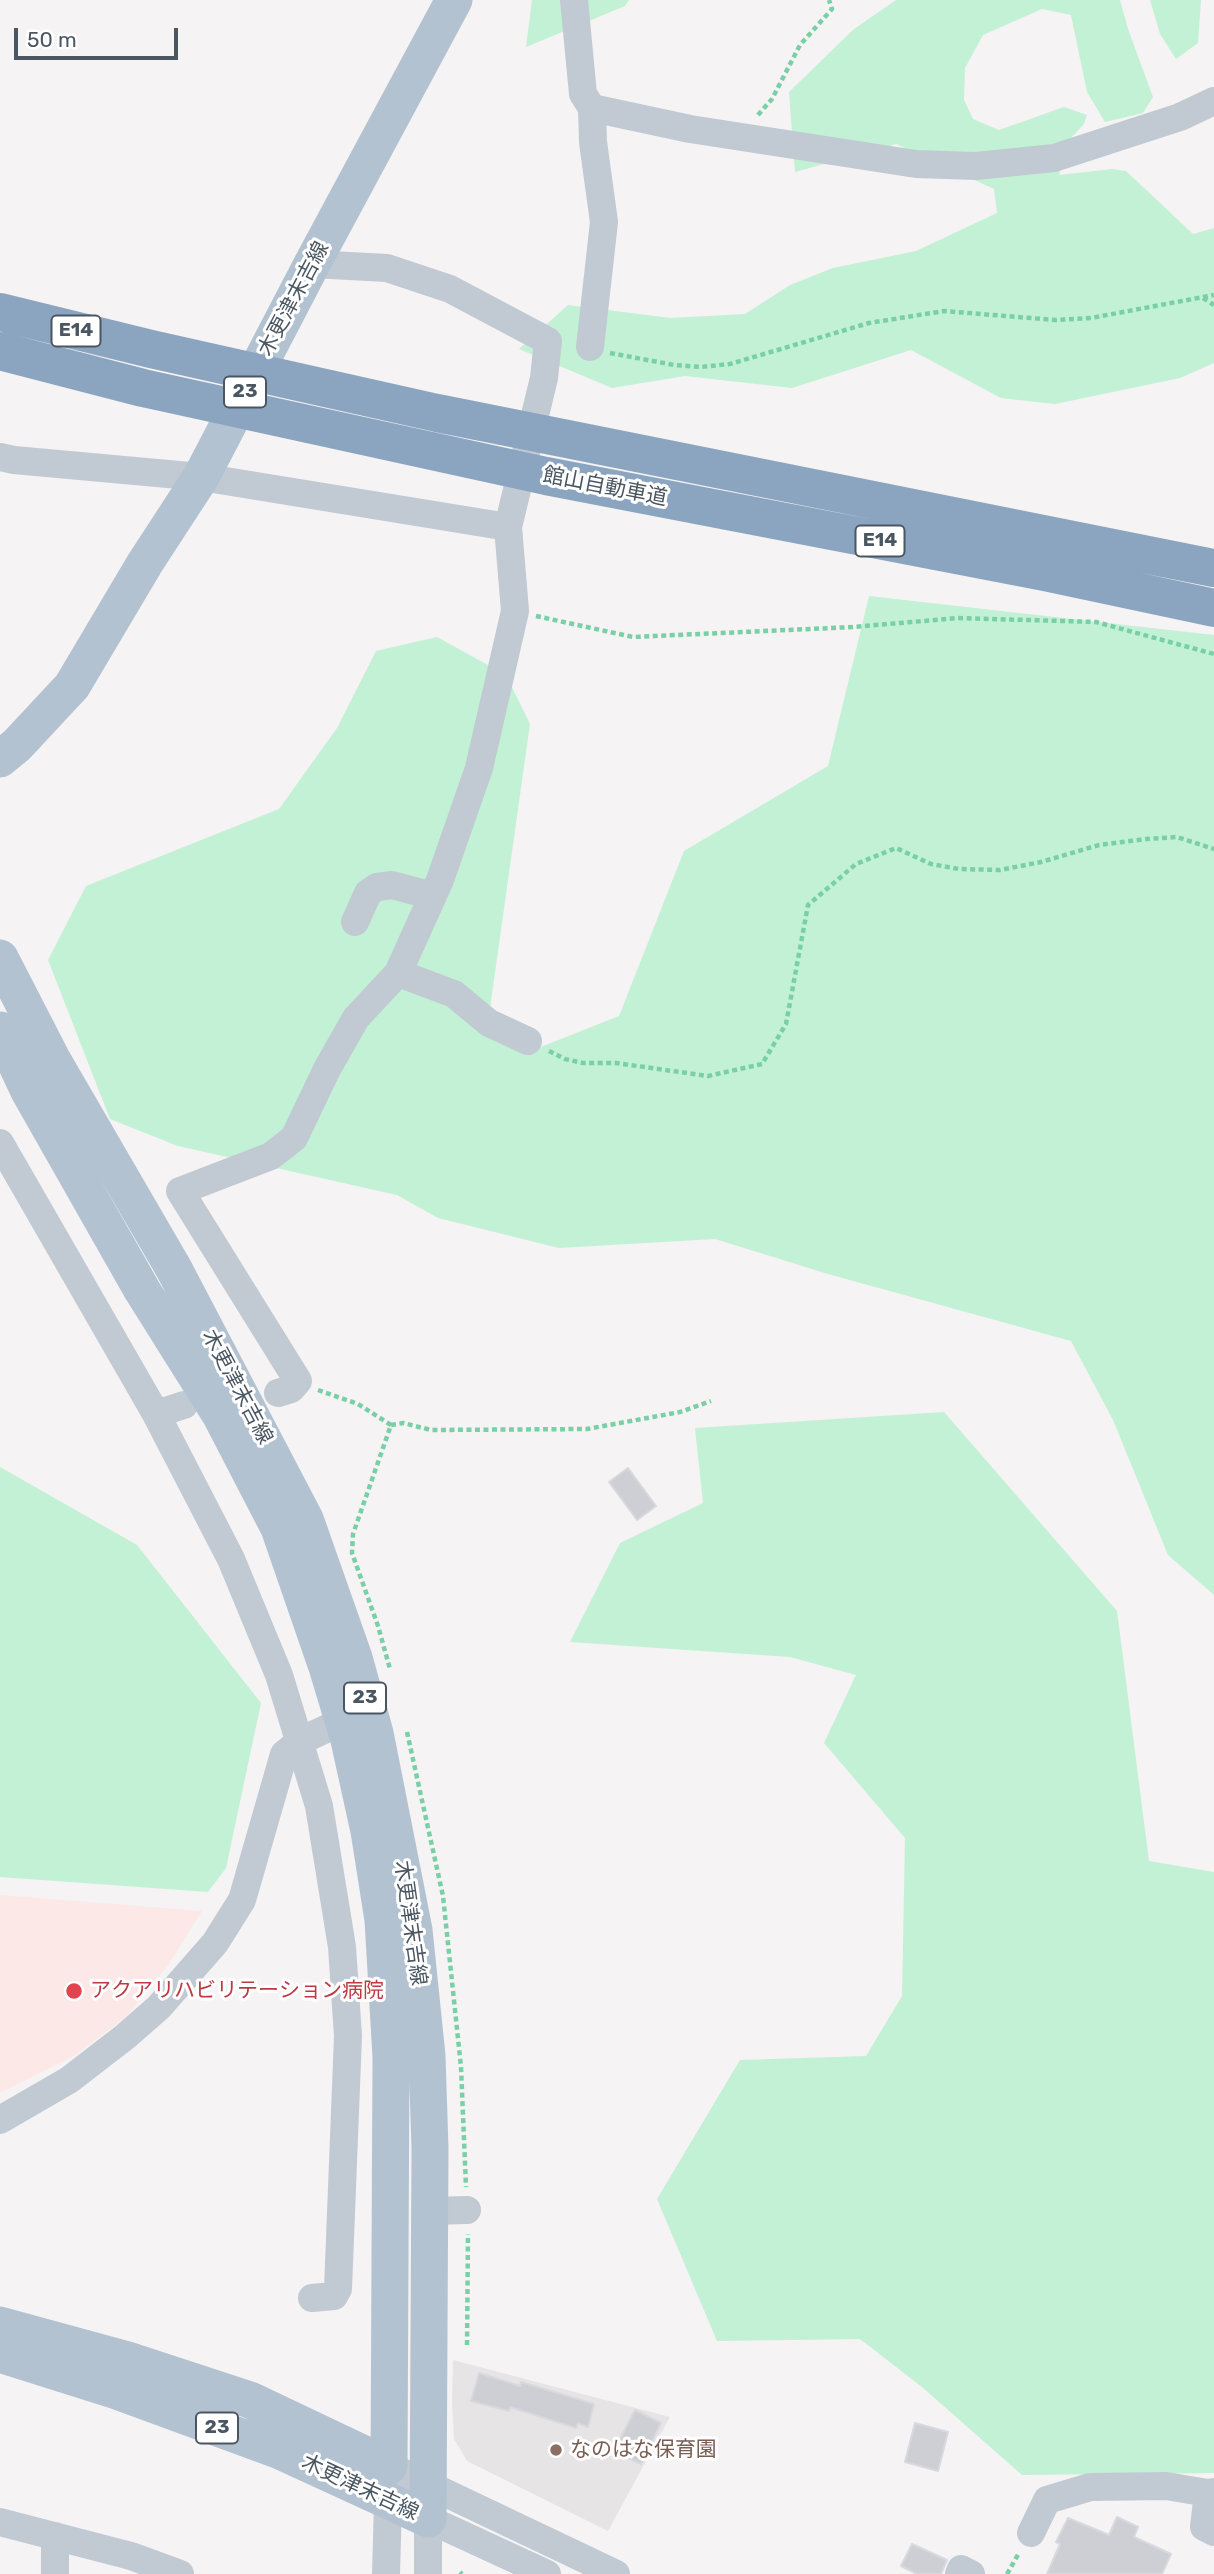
<!DOCTYPE html>
<meta charset="utf-8">
<style>
body{margin:0}
#map{position:relative;width:1214px;height:2574px;overflow:hidden;background:#f5f3f3;font-family:Rubik,sans-serif}
canvas{display:block}
.scale{position:absolute;left:14px;top:28px;width:164px;height:32px;box-sizing:border-box;border:4px solid #4a5661;border-top:0;padding-left:9px;font-size:21px;line-height:24px;white-space:nowrap;color:#4a5661;-webkit-text-stroke:5px #fff;paint-order:stroke}
</style>
<div id="map">
<canvas width="1214" height="2574"></canvas>
<div class="scale">50 m</div>
</div>
<script>
const g = document.querySelector('canvas').getContext('2d');
g.lineJoin = 'round';
function fillPath(path, color) {
  g.fillStyle = color;
  g.fill(path, 'evenodd');
}
function poly(rows) {
  const path = new Path2D();
  for (const r of rows) {
    path.moveTo(r[0], r[1]);
    for (let i = 2; i < r.length; i += 2) path.lineTo(r[i], r[i + 1]);
  }
  return path;
}
function strokePath(path, color, width, dash) {
  g.strokeStyle = color;
  g.lineWidth = width;
  g.lineCap = dash ? 'butt' : 'round';
  g.setLineDash(dash || []);
  g.stroke(path);
}
function write(font, color, halo, rows, align = 'center') {
  g.font = font + ' Rubik,"Noto Sans JP",sans-serif';
  g.lineWidth = 6;
  g.setLineDash([]);
  g.textBaseline = 'middle';
  g.strokeStyle = halo;
  g.fillStyle = color;
  for (const [text, x, y, turn = 0] of rows) {
    g.save();
    g.translate(x, y);
    g.rotate((+turn || 0) * Math.PI / 180);
    g.textAlign = isNaN(turn) ? turn : align;
    if (halo) g.strokeText(text, 0, 0);
    g.fillText(text, 0, 0);
    g.restore();
  }
}
fillPath(poly([
 [453,2360,670,2417,608,2531,467,2461,454,2439,452,2402]
]), '#e6e4e5');
fillPath(poly([
 [0,1895,202,1911,169,1964,126,2017,74,2056,0,2093]
]), '#fce8e6');
fillPath(poly([
 [532,0,629,0,625,6,526,47],
 [896,0,1120,0,1128,29,1153,97,1143,113,1105,122,1087,92,1071,15,1042,9,983,35,965,68,964,100,973,119,999,130,1064,107,1087,115,1084,124,1071,138,1059,175,1112,169,1126,171,1193,234,1214,228,1214,363,1180,378,1055,404,1001,398,911,350,792,388,685,376,612,388,519,349,568,305,670,318,745,314,790,285,833,268,916,251,997,213,994,189,896,144,795,172,789,92,854,29],
 [1150,0,1201,0,1198,43,1176,59,1160,34],
 [869,596,1214,635,1214,1595,1168,1555,1113,1420,1071,1341,828,1274,715,1239,559,1248,438,1218,397,1195,178,1146,110,1119,48,960,86,886,279,809,337,728,376,651,437,637,506,675,530,724,489,1015,528,1052,619,1016,684,851,828,766],
 [944,1412,1117,1611,1149,1861,1214,1872,1214,2473,1022,2475,922,2387,860,2339,717,2341,657,2199,740,2060,866,2056,902,1996,905,1838,824,1743,856,1675,790,1657,570,1642,620,1543,703,1503,695,1428],
 [0,1467,137,1545,261,1703,226,1868,208,1892,0,1877]
]), '#c3f1d5');
const building = poly([
 [628,1468,656,1506,637,1520,609,1482,628,1468],
 [479,2373,520,2386,521,2382,594,2404,588,2427,578,2423,576,2428,510,2407,509,2411,471,2401,479,2373],
 [635,2410,661,2423,641,2464,614,2451,635,2410],
 [915,2423,948,2432,938,2471,905,2462,915,2423],
 [1117,2517,1138,2527,1134,2537,1171,2554,1162,2574,1047,2574,1060,2544,1056,2542,1068,2518,1109,2535,1117,2517],
 [912,2544,947,2560,941,2574,917,2574,901,2566,912,2544]
]);
fillPath(building, '#cdcfd5');
strokePath(building, '#d7d9de', 2);
strokePath(poly([
 [758,115,772,99,800,45,832,9,829,0],
 [1203,298,1214,305],
 [610,353,674,365,701,367,730,364,869,323,944,311,1055,320,1091,318,1214,295],
 [536,616,633,637,853,627,958,618,1096,622,1214,654],
 [549,1051,565,1059,583,1063,616,1063,708,1076,762,1064,786,1024,808,905,856,864,896,848,931,864,959,869,1000,870,1041,862,1099,845,1146,839,1177,837,1214,849],
 [318,1390,358,1404,391,1425,353,1534,352,1553,378,1626,390,1669],
 [391,1425,403,1423,431,1430,587,1429,680,1412,711,1401],
 [407,1732,443,1896,461,2067,466,2187],
 [467,2345,468,2234],
 [460,2572,462,2574],
 [1007,2574,1019,2553]
]), '#7ad0a6', 4.5, [5, 3.5]);
strokePath(poly([
 [574,0,583,94,592,108,593,142,604,222,590,347],
 [592,108,690,129,916,164,976,166,1054,158,1180,117,1214,101],
 [0,457,14,460,201,477,508,527],
 [355,922,368,893,377,887,392,885,433,896],
 [398,973,454,994,489,1023,528,1041],
 [0,1143,156,1414,231,1559,279,1675,319,1806,342,1947,348,2036,338,2289,334,2296,312,2298],
 [278,1393,291,1389,298,1381,180,1191,271,1156,294,1138,327,1069,356,1018,398,973,440,880,479,768,515,611,508,527,544,378,548,341,450,289,387,268,312,264],
 [156,1414,184,1405],
 [0,2120,69,2080,126,2036,159,2007,215,1943,242,1900,284,1754,300,1741,343,1721],
 [430,2211,467,2210],
 [1214,2492,1208,2493,1204,2527,1214,2532],
 [0,2522,131,2556,180,2574],
 [1031,2533,1047,2500,1090,2487,1166,2486,1208,2493],
 [55,2574,55,2536],
 [386,2574,389,2466,616,2574],
 [428,2574,428,2519,547,2574],
 [959,2574,961,2569,971,2574]
]), '#c1cad2', 28);
strokePath(poly([
 [0,759,17,745,72,686,145,563,201,477,312,264,454,0],
 [0,958,52,1059,174,1269,305,1519,354,1658,375,1733,414,1930,427,2056,430,2148,428,2519,280,2451,111,2389,0,2354],
 [0,1030,29,1091,142,1290,221,1416,279,1528,327,1667,349,1740,369,1831,383,1920,391,2057,389,2466,250,2400,128,2360,0,2325]
]), '#b3c2d1', 37);
strokePath(poly([
 [0,312,151,349,437,413,1214,568],
 [0,351,143,388,546,476,1045,572,1214,608]
]), '#8ba5c1', 38);
for (const [x, y, r, color] of [
 [74,1991,9,"#e0444e"],
 [556,2450,7,"#8d6e63"]
]) {
  const dot = new Path2D();
  dot.arc(x, y, r, 0, 2 * Math.PI);
  g.fillStyle = color;
  g.fill(dot);
  strokePath(dot, '#fff', 2.5);
}
for (const [x, y, w] of [
 [76,331,49],
 [245,392,42],
 [880,541,49],
 [365,1698,42],
 [217,2428,42]
]) {
  const box = new Path2D();
  box.roundRect(x - w / 2, y - 15.5, w, 31, 5);
  g.fillStyle = '#fff';
  g.fill(box);
  strokePath(box, '#4a5661', 2);
}
write('bold 19px', '#4a5661', null, [
 ["E14",76,331],
 ["23",245,392],
 ["E14",880,541],
 ["23",365,1698],
 ["23",217,2428]
]);
write('21px', '#4a5661', '#fff', [
 ["木更津末吉線",294,299,-62],
 ["館山自動車道",605,487,11],
 ["木更津末吉線",237,1387,62],
 ["木更津末吉線",410,1923,82],
 ["木更津末吉線",360,2488,25]
]);
write('21px', '#be3a42', '#fff', [
 ["アクアリハビリテーション病院",90,1991]
], 'left');
write('21px', '#785e54', '#fff', [
 ["なのはな保育園",570,2450]
], 'left');
</script>
